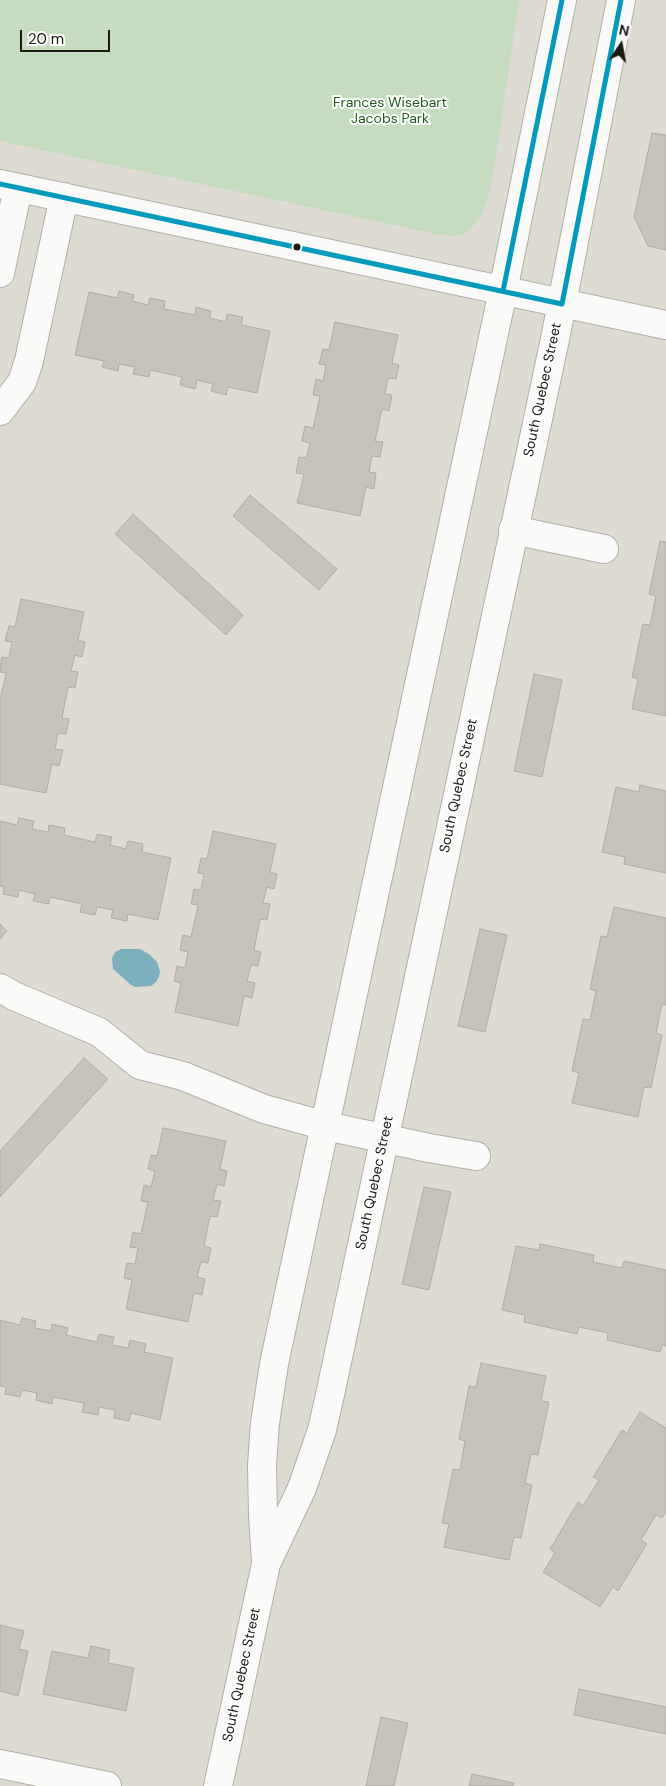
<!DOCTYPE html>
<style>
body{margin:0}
#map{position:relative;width:666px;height:1786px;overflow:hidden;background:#dedbd3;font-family:"DM Sans",sans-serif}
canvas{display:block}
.north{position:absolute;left:596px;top:20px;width:50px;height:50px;-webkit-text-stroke:4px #fff;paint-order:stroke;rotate:12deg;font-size:14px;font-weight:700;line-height:20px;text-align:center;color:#1a1812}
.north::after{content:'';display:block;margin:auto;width:18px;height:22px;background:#1a1812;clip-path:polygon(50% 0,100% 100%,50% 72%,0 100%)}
.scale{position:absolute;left:20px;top:30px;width:90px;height:22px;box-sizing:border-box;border:2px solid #1a1812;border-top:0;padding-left:6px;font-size:15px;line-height:18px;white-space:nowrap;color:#1a1812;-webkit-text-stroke:4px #fff;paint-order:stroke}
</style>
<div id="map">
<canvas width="666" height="1786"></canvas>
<div class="north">N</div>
<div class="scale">20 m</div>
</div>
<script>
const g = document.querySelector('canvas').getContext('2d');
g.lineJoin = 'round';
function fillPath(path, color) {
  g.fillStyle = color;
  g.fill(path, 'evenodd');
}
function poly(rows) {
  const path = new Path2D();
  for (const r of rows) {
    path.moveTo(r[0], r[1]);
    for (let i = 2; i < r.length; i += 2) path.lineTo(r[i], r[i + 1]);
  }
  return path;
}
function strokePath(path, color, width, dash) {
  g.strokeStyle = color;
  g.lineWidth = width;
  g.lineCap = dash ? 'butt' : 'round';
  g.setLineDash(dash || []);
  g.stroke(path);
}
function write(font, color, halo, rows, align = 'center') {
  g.font = font + ' "DM Sans",sans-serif';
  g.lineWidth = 4;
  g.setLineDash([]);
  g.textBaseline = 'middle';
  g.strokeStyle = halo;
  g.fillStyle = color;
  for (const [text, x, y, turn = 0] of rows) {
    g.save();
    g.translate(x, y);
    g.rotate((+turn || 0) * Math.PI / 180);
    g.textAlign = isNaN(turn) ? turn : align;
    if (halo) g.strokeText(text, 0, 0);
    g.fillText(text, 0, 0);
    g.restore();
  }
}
fillPath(poly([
 [0,0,519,0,497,151,488,198,482,214,470,230,461,234,451,236,436,234,0,141]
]), '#c5dcbe');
fillPath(poly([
 [121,949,140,949,149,954,157,962,160,971,159,977,156,982,151,986,135,987,131,985,113,969,112,958,115,952]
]), '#7cb0bd');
const building = poly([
 [652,133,666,135,666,250,648,246,634,217,652,133],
 [119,291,134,295,132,301,148,305,150,298,165,301,164,309,195,315,196,307,211,311,210,318,226,322,227,314,243,317,241,325,270,331,257,393,228,387,226,395,211,391,213,384,197,380,195,389,180,385,182,377,150,370,149,377,133,374,135,367,119,364,118,371,102,367,104,361,75,355,89,292,117,298,119,291],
 [335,322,398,335,392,363,399,365,396,379,388,378,385,394,392,395,389,411,382,409,375,441,383,442,380,457,372,456,369,472,376,473,374,489,366,487,360,516,297,503,304,474,296,473,299,457,306,458,310,443,302,441,305,426,313,428,320,396,313,395,316,379,323,381,326,365,319,364,323,349,329,350,335,322],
 [250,495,337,569,319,590,233,516,250,495],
 [133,514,243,615,226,635,115,534,133,514],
 [660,541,666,542,666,716,632,709,638,679,632,677,643,624,650,625,656,596,649,594,660,541],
 [21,599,84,612,78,640,85,642,82,657,75,655,71,671,78,672,75,688,68,687,62,718,69,719,66,734,58,733,55,749,63,750,59,766,52,764,46,793,0,784,0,700,6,673,0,672,0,667,2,657,9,658,12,642,5,641,9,626,15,627,21,599],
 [534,674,562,680,542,777,514,771,534,674],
 [640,785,666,791,666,873,624,864,625,857,602,852,616,787,639,792,640,785],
 [19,818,34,821,32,829,48,832,49,825,65,828,64,835,95,842,97,834,112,837,110,845,126,849,128,841,143,844,142,852,171,858,158,920,128,914,127,921,111,918,113,910,97,907,95,915,80,912,82,904,50,897,49,904,33,901,35,894,19,890,18,897,3,894,4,887,0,886,0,821,17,825,19,818],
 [213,831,276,844,270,872,277,874,274,889,267,887,263,903,270,904,267,920,260,919,254,950,261,952,258,966,251,965,247,981,255,983,252,998,244,996,238,1026,175,1012,181,983,174,981,177,966,185,968,188,952,180,950,183,935,191,937,198,905,191,904,194,889,201,890,204,874,198,873,201,858,207,859,213,831],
 [614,907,666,918,666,1005,662,1004,656,1033,662,1035,651,1088,644,1087,638,1117,572,1103,579,1073,572,1071,583,1019,590,1020,596,991,590,989,601,936,607,937,614,907],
 [0,924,7,931,0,939,0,924],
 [480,929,507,935,485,1032,458,1026,480,929],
 [84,1058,108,1079,0,1197,0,1151,84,1058],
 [163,1128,226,1141,220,1169,227,1171,224,1186,217,1184,213,1200,221,1201,217,1217,210,1216,204,1246,211,1248,208,1263,201,1262,197,1277,205,1279,202,1295,194,1293,188,1322,126,1309,132,1280,124,1278,127,1263,135,1264,138,1248,130,1247,133,1232,141,1234,148,1202,141,1201,144,1185,151,1187,155,1171,148,1169,151,1155,157,1156,163,1128],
 [424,1187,451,1192,429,1290,402,1284,424,1187],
 [540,1244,594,1255,593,1262,622,1268,624,1261,666,1270,666,1346,662,1345,660,1352,607,1340,608,1333,579,1327,577,1334,524,1322,525,1315,502,1310,516,1246,539,1250,540,1244],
 [22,1318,36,1321,35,1328,51,1331,52,1324,68,1328,66,1335,97,1342,99,1334,114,1337,112,1345,128,1348,130,1340,146,1344,144,1352,173,1358,160,1420,131,1413,129,1421,114,1418,115,1410,99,1407,98,1415,82,1412,84,1403,53,1397,52,1404,36,1400,37,1393,22,1390,20,1397,5,1394,6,1387,0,1386,0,1320,20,1325,22,1318],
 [481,1363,546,1376,541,1401,549,1402,538,1455,531,1454,525,1483,532,1485,521,1538,514,1537,509,1560,444,1547,449,1524,442,1523,453,1469,460,1470,465,1441,459,1439,469,1386,476,1387,481,1363],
 [640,1412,666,1428,666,1512,662,1518,656,1515,641,1540,647,1544,618,1591,613,1587,600,1607,543,1572,555,1553,550,1549,578,1502,583,1506,599,1480,593,1477,622,1430,627,1433,640,1412],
 [0,1625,24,1631,19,1649,28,1651,18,1696,0,1691,0,1625],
 [91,1646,110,1650,108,1663,134,1668,126,1711,43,1694,52,1651,88,1658,91,1646],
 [579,1689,666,1707,666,1734,574,1715,579,1689],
 [381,1717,408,1723,394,1786,366,1786,381,1717],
 [472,1774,514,1783,513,1786,469,1786,472,1774]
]);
fillPath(building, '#c6c3bd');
strokePath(building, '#b0ada7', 1);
const minor = poly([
 [0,184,666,325],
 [0,273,18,188],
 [0,411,22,382,29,361,64,197],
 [513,530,604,549],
 [0,988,14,996,99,1032,140,1065,183,1076,264,1109,326,1126,429,1148,476,1156],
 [0,1764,107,1786]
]);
const major = poly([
 [266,1562,263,1515,262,1465,265,1423,274,1364,503,291,562,0],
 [218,1786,266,1564,302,1488,322,1430,331,1390,555,339,621,0]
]);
strokePath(minor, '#b1afa9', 30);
strokePath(major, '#b1afa9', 30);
strokePath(minor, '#fafaf8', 28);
strokePath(major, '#fafaf8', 28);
strokePath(poly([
 [0,184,562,304],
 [503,291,562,0],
 [562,304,621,0]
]), '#039abb', 5);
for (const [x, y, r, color] of [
 [297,247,4.5,"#1a1812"]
]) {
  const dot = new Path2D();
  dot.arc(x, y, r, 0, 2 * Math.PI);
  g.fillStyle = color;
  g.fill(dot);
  strokePath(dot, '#fff', 2);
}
write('14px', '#215b1d', '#fff', [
 ["Frances Wisebart",390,103],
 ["Jacobs Park",390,119]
]);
write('14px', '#1a1812', '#fff', [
 ["South Quebec Street",543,390,-78],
 ["South Quebec Street",459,786,-78],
 ["South Quebec Street",375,1183,-78],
 ["South Quebec Street",242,1675,-78]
]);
</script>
